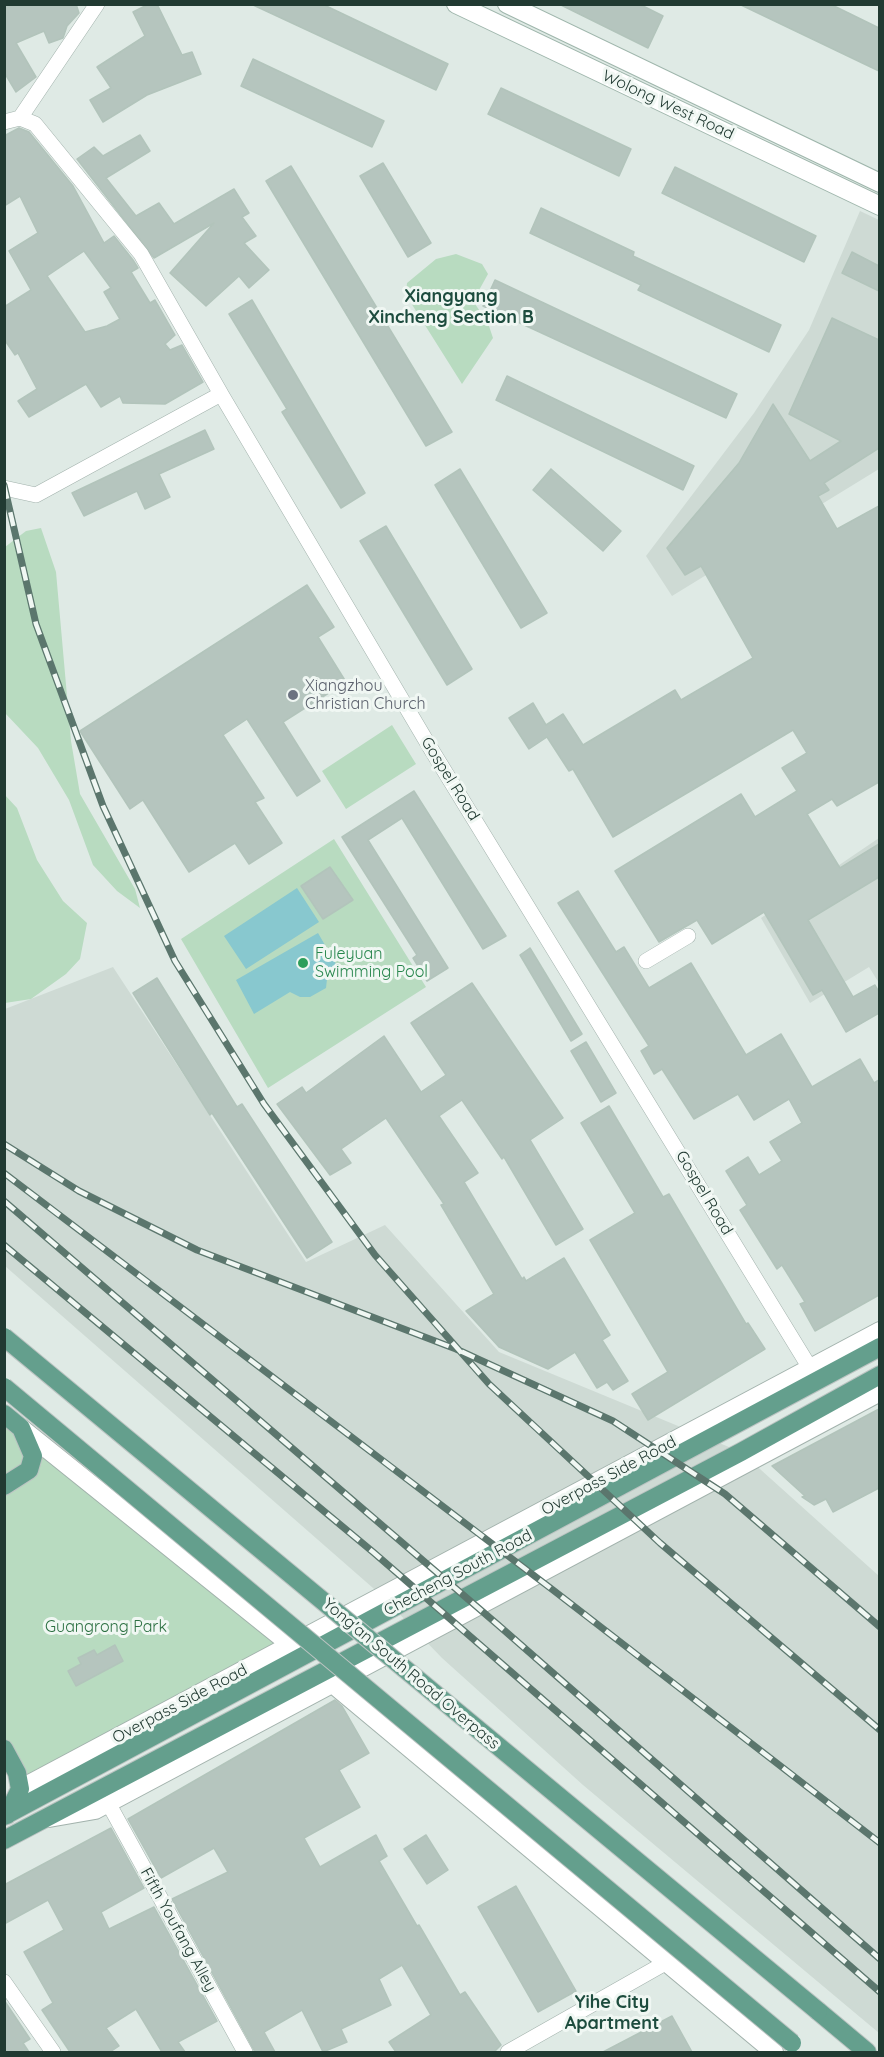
<!DOCTYPE html>
<style>
body{margin:0}
#map{position:relative;width:884px;height:2057px;overflow:hidden;background:#dfeae5;font-family:Quicksand,sans-serif}
canvas{display:block}
.frame{position:absolute;inset:0;border:6px solid #213a32;pointer-events:none}
</style>
<div id="map">
<canvas width="884" height="2057"></canvas>
<div class="frame"></div>
</div>
<script>
const g = document.querySelector('canvas').getContext('2d');
g.lineJoin = 'round';
function fillPath(path, color) {
  g.fillStyle = color;
  g.fill(path, 'evenodd');
}
function poly(rows) {
  const path = new Path2D();
  for (const r of rows) {
    path.moveTo(r[0], r[1]);
    for (let i = 2; i < r.length; i += 2) path.lineTo(r[i], r[i + 1]);
  }
  return path;
}
function strokePath(path, color, width, dash) {
  g.strokeStyle = color;
  g.lineWidth = width;
  g.lineCap = dash ? 'butt' : 'round';
  g.setLineDash(dash || []);
  g.stroke(path);
}
function write(font, color, halo, rows, align = 'center') {
  g.font = font + ' Quicksand,sans-serif';
  g.lineWidth = 6;
  g.setLineDash([]);
  g.textBaseline = 'middle';
  g.strokeStyle = halo;
  g.fillStyle = color;
  for (const [text, x, y, turn = 0] of rows) {
    g.save();
    g.translate(x, y);
    g.rotate((+turn || 0) * Math.PI / 180);
    g.textAlign = isNaN(turn) ? turn : align;
    if (halo) g.strokeText(text, 0, 0);
    g.fillText(text, 0, 0);
    g.restore();
  }
}
fillPath(poly([
 [860,211,879,220,879,469,672,596,646,556,754,413,809,330],
 [879,838,879,983,869,967,810,1003,761,918],
 [113,967,306,1262,385,1225,499,1352,741,1452,879,1576,879,2033,583,1785,442,1658,381,1595,5,1266,5,1009]
]), '#cedad4');
fillPath(poly([
 [456,254,482,264,488,274,473,301,488,323,493,338,462,384,406,295,407,283,436,259],
 [41,528,56,572,71,741,80,794,135,889,140,908,117,891,93,865,69,800,38,748,5,713,5,547,26,531],
 [392,725,416,764,346,809,322,771],
 [4,794,17,808,37,860,63,901,87,923,80,959,66,974,31,999,5,1003],
 [334,839,426,987,268,1088,181,939],
 [5,1414,291,1645,20,1789,5,1749]
]), '#b8dbc0');
fillPath(poly([
 [297,888,319,922,246,969,224,936],
 [318,933,336,964,328,970,326,988,310,997,300,997,290,992,254,1014,236,980]
]), '#88c8cf');
const building = poly([
 [4,4,76,4,79,13,67,26,63,38,49,43,44,31,16,43,36,77,16,92,4,72,4,4],
 [149,4,157,4,182,55,192,52,201,74,147,95,103,122,90,100,111,88,97,67,145,36,133,12,149,4],
 [251,4,322,4,448,64,436,90,251,4],
 [559,4,639,4,663,16,648,48,559,4],
 [739,4,830,4,879,28,879,71,739,4],
 [253,59,384,121,372,147,241,86,253,59],
 [501,88,631,149,619,176,488,114,501,88],
 [19,128,29,132,73,186,104,243,114,236,133,260,138,268,131,272,150,303,155,300,175,335,165,344,170,350,182,345,203,382,165,404,123,403,120,396,101,407,86,384,29,417,18,401,37,389,18,353,15,355,4,339,4,307,31,290,9,251,38,233,20,196,4,206,4,136,19,128],
 [84,251,111,288,104,292,120,319,107,326,85,332,47,276,84,251],
 [140,135,150,151,106,178,136,216,159,203,174,224,234,189,249,213,242,217,256,236,244,243,269,270,249,288,239,276,206,306,170,273,214,223,154,258,77,159,94,147,103,156,140,135],
 [383,163,431,243,408,257,360,176,383,163],
 [291,166,452,432,426,446,266,181,291,166],
 [675,167,816,236,804,262,662,193,675,167],
 [541,208,634,252,633,256,781,325,769,352,638,290,641,285,530,233,541,208],
 [852,252,879,266,879,291,842,273,852,252],
 [495,280,737,394,726,418,483,306,495,280],
 [252,300,365,493,341,508,282,412,287,409,229,314,252,300],
 [832,318,879,340,879,448,824,483,829,490,818,496,837,529,879,506,879,782,837,806,832,799,807,814,840,868,879,844,879,877,808,920,853,997,875,985,879,992,879,1013,846,1032,822,990,813,995,764,912,712,944,697,920,659,942,615,871,741,794,755,817,797,791,782,768,807,753,793,730,613,837,573,769,569,771,547,737,529,749,509,718,533,703,546,725,563,714,583,745,675,690,681,700,753,658,701,566,685,575,667,548,739,463,773,404,810,461,841,441,789,414,832,318],
 [507,376,694,466,683,490,496,400,507,376],
 [205,430,214,449,159,474,170,497,145,509,137,491,84,516,72,493,205,430],
 [460,469,547,613,521,628,435,485,460,469],
 [551,469,621,531,603,551,533,490,551,469],
 [386,526,472,669,447,685,360,541,386,526],
 [307,585,334,627,318,637,346,682,283,722,320,781,297,796,247,719,223,735,264,798,255,802,282,843,249,864,235,843,189,872,143,800,130,809,80,731,307,585],
 [414,791,506,936,483,949,402,818,368,840,448,968,427,981,413,958,417,955,342,837,414,791],
 [330,867,353,900,323,919,301,886,330,867],
 [578,891,616,952,624,947,649,988,691,963,746,1055,781,1034,812,1087,860,1059,874,1083,879,1080,879,1295,815,1331,800,1304,805,1302,782,1265,777,1269,740,1210,747,1205,726,1171,748,1157,759,1175,782,1161,770,1142,802,1123,789,1099,754,1120,738,1094,694,1119,662,1069,654,1074,641,1051,649,1046,558,903,578,891],
 [530,948,582,1034,571,1041,520,955,530,948],
 [157,978,237,1107,242,1104,332,1242,307,1258,212,1113,210,1115,133,993,157,978],
 [472,983,563,1118,530,1140,583,1229,556,1245,504,1157,502,1159,462,1100,439,1116,478,1173,464,1182,522,1279,524,1277,526,1281,564,1258,610,1335,602,1340,628,1381,613,1390,607,1382,597,1388,575,1352,548,1369,499,1347,466,1311,494,1294,441,1205,444,1204,386,1118,341,1149,351,1163,330,1175,277,1104,302,1087,306,1093,384,1036,421,1092,446,1075,411,1023,472,983],
 [586,1042,616,1093,601,1102,571,1051,586,1042],
 [609,1106,663,1197,669,1194,746,1324,748,1323,765,1349,648,1420,632,1394,668,1372,590,1240,635,1213,581,1123,609,1106],
 [879,1409,879,1488,833,1512,826,1499,814,1505,802,1497,805,1496,772,1466,879,1409],
 [115,1645,123,1661,76,1686,68,1671,81,1664,78,1658,94,1650,97,1655,115,1645],
 [335,1700,342,1706,369,1753,339,1770,360,1807,304,1838,320,1867,376,1835,387,1856,379,1861,417,1926,419,1925,460,1995,465,1992,501,2045,494,2052,396,2052,389,2042,431,2015,402,1965,379,1979,391,2005,341,2029,347,2042,323,2052,302,2010,264,2032,275,2052,255,2052,172,1899,228,1872,214,1848,161,1878,128,1819,335,1700],
 [111,1828,144,1888,101,1912,109,1929,154,1907,217,2021,178,2042,185,2052,162,2052,136,2009,106,2028,119,2046,110,2052,70,2052,42,2010,53,2003,24,1952,64,1930,48,1900,4,1924,4,1885,111,1828],
 [426,1835,448,1870,427,1884,404,1849,426,1835],
 [516,1886,576,1991,538,2012,478,1907,516,1886],
 [4,2000,30,2039,23,2043,29,2052,4,2052,4,2000],
 [672,2016,692,2052,603,2052,672,2016]
]);
fillPath(building, '#b5c5be');
strokePath(building, '#b2c4bb', 1.5);
const minor = poly([
 [20,118,97,4],
 [4,122,20,118,35,124,141,254,221,394],
 [4,488,36,495,221,394,431,749,810,1368],
 [646,961,688,936],
 [111,1808,245,2052],
 [4,1982,53,2052],
 [508,2052,667,1962]
]);
const tertiary = poly([
 [21,1428,291,1645],
 [333,1684,774,2052],
 [20,1789,880,1331],
 [49,1818,95,1810,880,1392]
]);
const secondary = poly([
 [456,4,880,206],
 [507,4,880,183]
]);
const primary = poly([
 [4,1414,21,1428,33,1456,29,1470,4,1486],
 [4,1749,17,1773,20,1789,7,1815],
 [4,1816,880,1347],
 [4,1840,741,1452,880,1375],
 [818,2011,867,2052]
]);
strokePath(minor, '#a2b2ac', 16);
strokePath(tertiary, '#a2b2ac', 20);
strokePath(secondary, '#9fb6ac', 20);
strokePath(primary, '#bcc4c2', 20);
strokePath(minor, '#fff', 15);
strokePath(tertiary, '#fff', 18);
strokePath(secondary, '#fff', 18);
strokePath(primary, '#649f8d', 18);
const rail = poly([
 [4,485,36,624,103,806,175,961,264,1104,375,1255,489,1384,660,1543,880,1730],
 [4,1144,79,1191,197,1250,456,1349,613,1421,725,1494,880,1627],
 [4,1173,553,1590,880,1843],
 [4,1201,497,1624,880,1959],
 [4,1245,373,1552,880,1992]
]);
strokePath(rail, '#5b766d', 7);
strokePath(rail, '#f0f7f3', 4.5, [14]);
const primaryBridge = poly([
 [4,1337,818,2011],
 [4,1387,792,2043]
]);
strokePath(primaryBridge, '#bcc4c2', 20, []);
strokePath(primaryBridge, '#649f8d', 18);
for (const [x, y, r, color] of [
 [293,695,6,"#6b7280"],
 [303,963,6,"#2e9e5b"]
]) {
  const dot = new Path2D();
  dot.arc(x, y, r, 0, 2 * Math.PI);
  g.fillStyle = color;
  g.fill(dot);
  strokePath(dot, '#f0f7f3', 2);
}
write('16px', '#213a32', '#f0f7f3', [
 ["Wolong West Road",668,105,25],
 ["Gospel Road",450,779,58],
 ["Gospel Road",704,1193,59],
 ["Overpass Side Road",609,1476,-28],
 ["Checheng South Road",458,1573,-28],
 ["Yong'an South Road Overpass",411,1674,40],
 ["Overpass Side Road",180,1704,-28],
 ["Fifth Youfang Alley",178,1930,61]
]);
write('16px', '#5b616d', '#f0f7f3', [
 ["Xiangzhou",305,686],
 ["Christian Church",305,704]
], 'left');
write('16px', '#27864d', '#f0f7f3', [
 ["Fuleyuan",315,954],
 ["Swimming Pool",315,972]
], 'left');
write('16px', '#2c7042', '#f0f7f3', [
 ["Guangrong Park",106,1627]
]);
write('bold 18px', '#1d4c3e', '#f0f7f3', [
 ["Xiangyang",451,297],
 ["Xincheng Section B",451,318],
 ["Yihe City",612,2003],
 ["Apartment",612,2024]
]);
</script>
